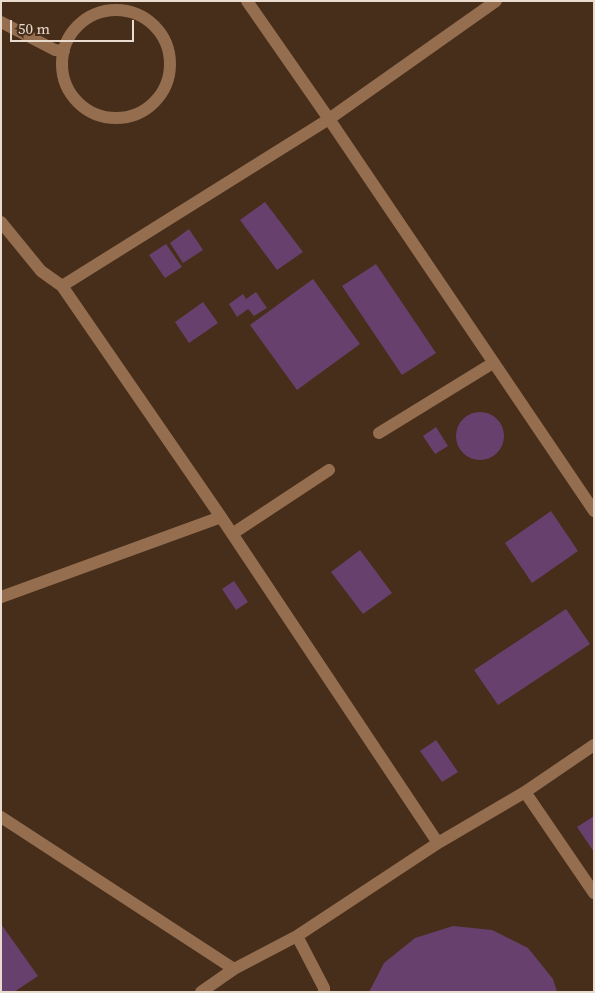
<!DOCTYPE html>
<style>
body{margin:0}
#map{position:relative;width:595px;height:993px;overflow:hidden;background:#462e1a;font-family:"Source Serif 4",serif}
canvas{display:block}
.frame{position:absolute;inset:0;border:2px solid #eadbcf;pointer-events:none}
.scale{position:absolute;left:10px;top:20px;width:124px;height:22px;box-sizing:border-box;border:2px solid #eadbcf;border-top:0;padding-left:6px;font-size:15px;line-height:18px;white-space:nowrap;color:#eadbcf;-webkit-text-stroke:4px #462e1a;paint-order:stroke}
</style>
<div id="map">
<canvas width="595" height="993"></canvas>
<div class="frame"></div>
<div class="scale">50 m</div>
</div>
<script>
const g = document.querySelector('canvas').getContext('2d');
g.lineJoin = 'round';
function fillPath(path, color) {
  g.fillStyle = color;
  g.fill(path, 'evenodd');
}
function poly(rows) {
  const path = new Path2D();
  for (const r of rows) {
    if (r.length === 3) {
      path.moveTo(r[0] + r[2], r[1]);
      path.arc(r[0], r[1], r[2], 0, 2 * Math.PI);
      continue;
    }
    path.moveTo(r[0], r[1]);
    for (let i = 2; i < r.length; i += 2) path.lineTo(r[i], r[i + 1]);
  }
  return path;
}
function strokePath(path, color, width, dash) {
  g.strokeStyle = color;
  g.lineWidth = width;
  g.lineCap = dash ? 'butt' : 'round';
  g.setLineDash(dash || []);
  g.stroke(path);
}
fillPath(poly([
 [265,202,303,252,277,270,240,220],
 [189,229,203,250,183,263,170,243],
 [166,244,182,267,165,278,149,255],
 [376,264,436,353,402,375,342,286],
 [313,279,360,344,297,390,250,325],
 [256,292,267,308,254,316,248,309,237,317,229,304,243,294,246,299],
 [203,302,218,323,189,343,175,322],
 [480,436,24],
 [436,427,448,446,435,454,423,436],
 [551,511,578,551,532,583,505,543],
 [360,550,392,593,363,614,331,572],
 [234,581,248,602,236,610,222,589],
 [566,609,590,644,498,705,474,670],
 [436,740,458,772,442,782,420,751],
 [594,816,594,852,577,827],
 [1,924,38,976,14,992,1,992],
 [453,926,492,930,528,948,553,979,557,992,369,992,384,963,415,938]
]), '#67406e');
strokePath(poly([
 [247,1,329,119,594,511],
 [116,64,54],
 [1,22,55,50,64,51],
 [1,222,41,271,62,286,221,517,438,843,297,936,234,969,201,992],
 [62,286,329,119,496,1],
 [379,433,493,363],
 [232,534,329,470],
 [1,597,221,517],
 [525,792,594,745],
 [1,817,234,969],
 [438,843,525,792,594,893],
 [297,936,324,988,324,992]
]), '#956d4f', 12);
</script>
